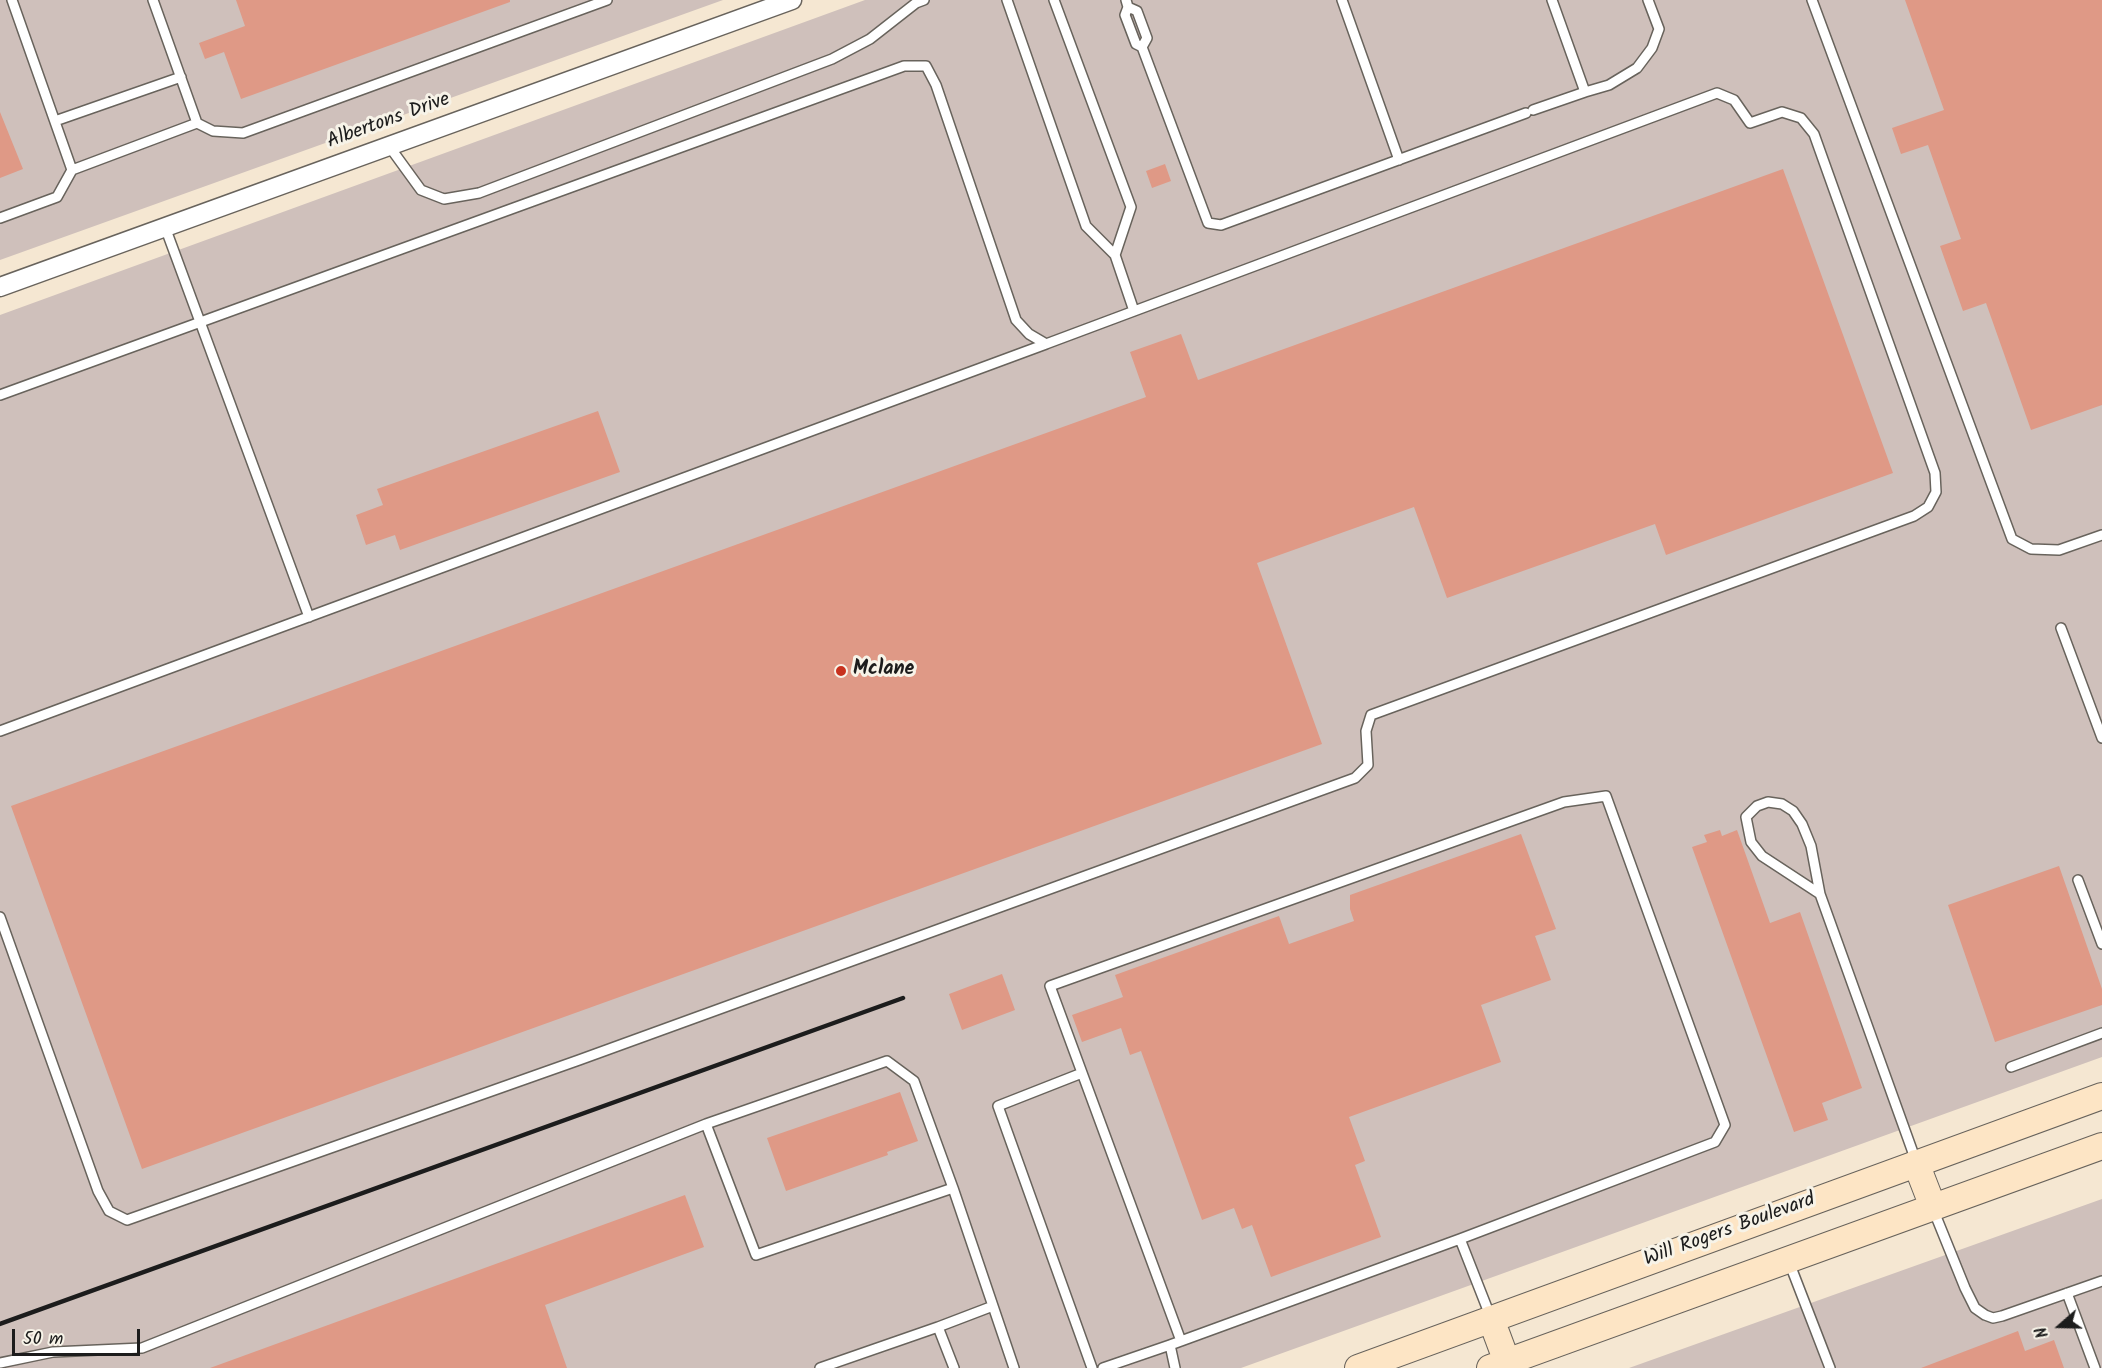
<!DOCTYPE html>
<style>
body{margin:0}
#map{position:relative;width:2102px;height:1368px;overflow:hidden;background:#f5e7d2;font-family:Kalam,sans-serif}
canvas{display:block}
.north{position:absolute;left:2030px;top:1296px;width:60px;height:60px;-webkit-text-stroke:4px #f7f3e8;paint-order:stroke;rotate:250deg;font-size:16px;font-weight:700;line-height:24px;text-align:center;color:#1c1c1c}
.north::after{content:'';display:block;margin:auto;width:21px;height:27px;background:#1c1c1c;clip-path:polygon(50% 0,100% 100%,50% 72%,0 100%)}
.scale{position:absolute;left:12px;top:1329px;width:128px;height:27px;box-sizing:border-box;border:3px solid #1c1c1c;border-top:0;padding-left:8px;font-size:18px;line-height:21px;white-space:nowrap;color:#1c1c1c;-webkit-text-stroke:4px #f7f3e8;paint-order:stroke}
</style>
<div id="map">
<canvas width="2102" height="1368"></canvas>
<div class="north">N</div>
<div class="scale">50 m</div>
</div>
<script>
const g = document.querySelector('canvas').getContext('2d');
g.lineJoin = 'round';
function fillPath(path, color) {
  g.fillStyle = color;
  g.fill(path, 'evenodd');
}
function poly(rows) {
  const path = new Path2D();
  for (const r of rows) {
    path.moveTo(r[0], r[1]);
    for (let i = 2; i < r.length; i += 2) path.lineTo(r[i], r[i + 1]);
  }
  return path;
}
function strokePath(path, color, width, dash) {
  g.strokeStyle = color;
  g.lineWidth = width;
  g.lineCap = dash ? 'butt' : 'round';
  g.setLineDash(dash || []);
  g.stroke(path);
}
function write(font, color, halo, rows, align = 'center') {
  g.font = font + ' Kalam,sans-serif';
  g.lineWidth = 6;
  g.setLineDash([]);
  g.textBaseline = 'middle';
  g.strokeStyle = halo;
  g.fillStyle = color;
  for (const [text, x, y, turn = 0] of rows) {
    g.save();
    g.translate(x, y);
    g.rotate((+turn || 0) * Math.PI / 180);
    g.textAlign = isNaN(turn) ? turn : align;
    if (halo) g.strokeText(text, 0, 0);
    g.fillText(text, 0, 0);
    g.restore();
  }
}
fillPath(poly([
 [0,0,723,0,0,260],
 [865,0,2102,0,2102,1057,1241,1368,0,1368,0,315],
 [2102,1199,2102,1368,1629,1368]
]), '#cfc0bb');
fillPath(poly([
 [236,0,510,0,510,2,241,99,224,52,205,59,199,43,245,26],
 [1905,0,2102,0,2102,405,2031,430,1986,303,1963,311,1940,246,1961,239,1928,145,1901,154,1892,128,1944,110],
 [0,112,23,169,0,178],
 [1165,164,1171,181,1152,188,1146,171],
 [1783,169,1893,473,1666,555,1655,524,1447,598,1414,507,1257,563,1322,744,142,1169,11,806,1146,397,1130,352,1181,334,1198,380],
 [598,411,620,472,400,550,395,535,366,545,356,515,383,505,377,489],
 [1720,830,1722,836,1737,830,1770,923,1800,912,1862,1088,1822,1103,1828,1120,1794,1132,1692,847,1707,842,1704,835],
 [1521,834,1556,929,1535,936,1551,980,1481,1005,1501,1062,1349,1117,1365,1161,1355,1165,1381,1237,1271,1277,1252,1225,1242,1229,1234,1208,1202,1220,1141,1051,1130,1055,1121,1028,1082,1042,1072,1015,1123,997,1115,975,1279,916,1289,944,1354,921,1350,909,1350,895],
 [2059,866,2102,989,2102,1005,1995,1042,1948,905],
 [1002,974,1015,1010,962,1030,949,994],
 [900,1092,918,1141,887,1152,888,1155,786,1191,767,1138],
 [685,1195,704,1247,545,1305,567,1368,210,1368],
 [2018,1331,2025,1351,2054,1340,2064,1368,1921,1368]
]), '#df9986');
const service = poly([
 [12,0,72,170,197,123],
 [153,0,197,123,213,131,243,133,607,0],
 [1007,0,1086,226,1115,255,1131,207,1054,0],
 [1126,0,1128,7,1125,15,1136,44,1142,47,1147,38,1137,11,1128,7],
 [1342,0,1399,160],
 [1812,0,2012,539,2031,549,2059,550,2102,535],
 [1142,47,1208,223,1221,225,1526,113],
 [1585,92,1609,85,1637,68,1652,48,1659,29,1648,0],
 [1533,110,1585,92,1552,0],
 [55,121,181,77],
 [389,146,421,190,444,199,479,193,832,59,870,39,916,3,924,0],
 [0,218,57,197,72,170],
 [165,227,309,617],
 [1115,255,1134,311],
 [0,395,904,66,926,66,936,85,1016,320,1029,334,1046,344,1717,93,1734,100,1750,123,1782,112,1801,118,1814,134,1935,473,1936,492,1928,507,1914,516,1371,715,1366,731,1368,765,1355,778,579,1060,127,1220,109,1211,98,1191,0,917],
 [2061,628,2102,738],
 [0,731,1046,344],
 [1768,802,1782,804,1793,811,1802,824,1811,846,1820,894,1762,856,1751,842,1746,817,1757,806,1768,802],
 [2078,880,2102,944],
 [1820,894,1916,1161],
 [2011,1067,2102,1033],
 [1082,1073,998,1106,1092,1368],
 [706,1124,756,1255,953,1188],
 [1933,1209,1965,1288,1975,1308,1985,1315,1993,1318,2002,1316,2102,1281],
 [1460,1239,1491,1318],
 [1789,1262,1830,1368],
 [2067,1293,2095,1368],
 [938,1327,993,1306],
 [0,1363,53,1352,142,1348,706,1124,887,1061,914,1081,953,1188,1014,1368],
 [820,1368,938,1327,954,1368],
 [1103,1368,1170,1345],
 [1175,1368,1170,1345,1181,1341,1460,1239,1715,1142,1725,1125,1606,796,1564,802,1050,986,1181,1341]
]);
const minor = poly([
 [0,287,792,0]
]);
const secondary = poly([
 [1916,1163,1933,1207],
 [1491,1319,1507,1362],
 [1358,1368,2102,1096],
 [1490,1368,2102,1146]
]);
strokePath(service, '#68635c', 12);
strokePath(minor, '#68635c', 21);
strokePath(secondary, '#68635c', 28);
strokePath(service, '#fff', 9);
strokePath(minor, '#fff', 18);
strokePath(secondary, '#fde5c5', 26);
strokePath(poly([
 [0,1324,903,998]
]), '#1c1c1c', 4.5);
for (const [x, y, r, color] of [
 [841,671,6,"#c8321e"]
]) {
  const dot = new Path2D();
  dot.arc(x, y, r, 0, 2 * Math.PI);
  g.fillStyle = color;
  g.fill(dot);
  strokePath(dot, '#f7f3e8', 2);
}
write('20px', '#1c1c1c', '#f7f3e8', [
 ["Albertons Drive",389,122,-20],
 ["Will Rogers Boulevard",1730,1231,-20]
]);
write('bold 20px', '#1c1c1c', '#f7f3e8', [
 ["Mclane",853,671]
], 'left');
</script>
